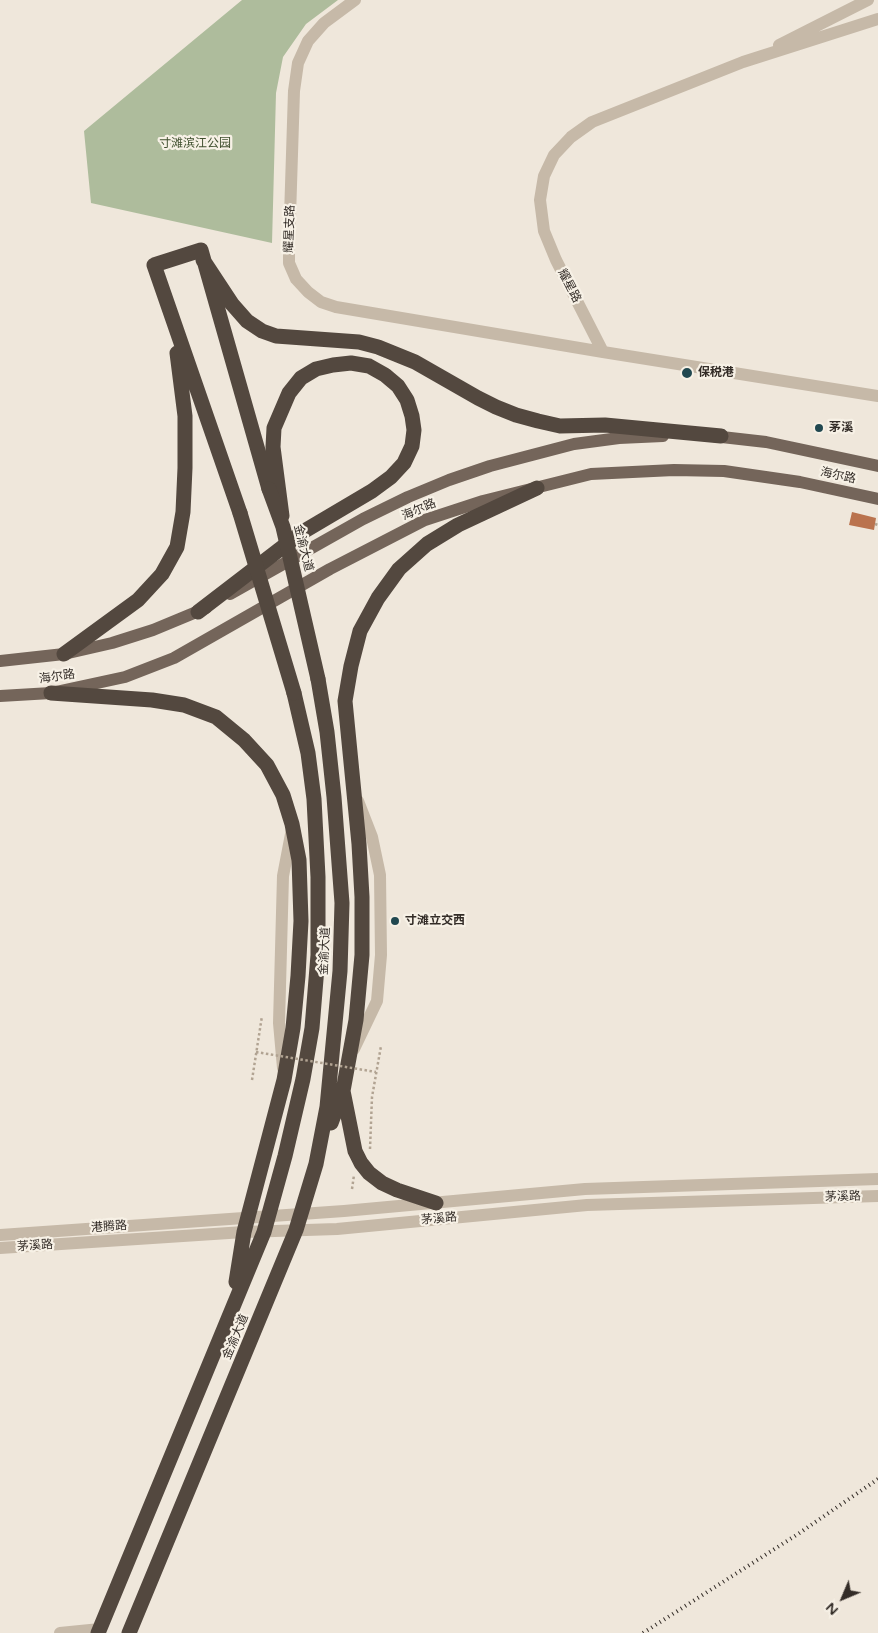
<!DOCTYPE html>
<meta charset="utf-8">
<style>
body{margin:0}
#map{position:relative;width:878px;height:1633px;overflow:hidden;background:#efe7db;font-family:"Varela Round",sans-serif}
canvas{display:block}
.north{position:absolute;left:818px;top:1573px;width:50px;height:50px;-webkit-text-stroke:4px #f7f1e6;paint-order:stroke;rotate:225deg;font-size:14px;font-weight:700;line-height:20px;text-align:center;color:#332c27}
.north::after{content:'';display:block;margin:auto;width:18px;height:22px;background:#332c27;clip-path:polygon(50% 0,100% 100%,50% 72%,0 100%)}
</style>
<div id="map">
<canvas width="878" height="1633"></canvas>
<div class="north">N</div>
</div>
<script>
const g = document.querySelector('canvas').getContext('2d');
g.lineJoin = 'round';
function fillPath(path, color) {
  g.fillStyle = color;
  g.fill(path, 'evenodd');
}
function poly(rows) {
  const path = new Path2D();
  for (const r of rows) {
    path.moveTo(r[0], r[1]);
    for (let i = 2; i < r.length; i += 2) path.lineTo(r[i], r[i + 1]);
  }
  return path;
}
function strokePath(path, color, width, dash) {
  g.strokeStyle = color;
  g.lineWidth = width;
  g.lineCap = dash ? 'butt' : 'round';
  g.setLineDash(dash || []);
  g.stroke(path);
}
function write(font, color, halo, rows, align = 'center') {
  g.font = font + ' "Varela Round","Noto Sans SC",sans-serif';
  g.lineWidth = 4.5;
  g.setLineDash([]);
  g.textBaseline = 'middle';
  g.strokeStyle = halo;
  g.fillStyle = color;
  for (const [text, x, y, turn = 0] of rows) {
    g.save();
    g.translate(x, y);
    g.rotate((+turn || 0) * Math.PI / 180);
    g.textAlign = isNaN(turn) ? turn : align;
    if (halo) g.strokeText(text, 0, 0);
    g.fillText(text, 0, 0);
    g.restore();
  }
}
fillPath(poly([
 [242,0,338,0,306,24,283,57,276,93,272,243,91,203,84,131]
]), '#aebc9c');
fillPath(poly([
 [852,512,876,518,874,530,849,525]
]), '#ba734e');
strokePath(poly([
 [875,524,878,525],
 [252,1080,262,1016],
 [370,1149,372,1097,381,1046],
 [352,1189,354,1175]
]), '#b1a392', 2.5, [2.5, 2.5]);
strokePath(poly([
 [355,0,324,23,308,41,298,63,294,91,289,248,289,263,296,279,308,292,321,302,336,307,603,352],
 [878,19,743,62,592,122,571,137,554,155,544,176,540,200,544,231,556,260,603,352,878,396],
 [779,45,868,0],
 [354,1049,377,1001,381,955,380,875,372,837,358,801],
 [283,1068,279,1023,283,876,292,829],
 [0,1235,344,1211,585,1189,878,1179],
 [0,1248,244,1232,337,1229,587,1205,878,1196],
 [60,1633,100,1629]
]), '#c6b9a8', 12);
strokePath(poly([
 [713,436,766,442,878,466],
 [230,594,363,519,408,497,449,480,490,466,574,444,619,438,663,436],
 [0,661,64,654,112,643,153,630,206,608],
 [0,696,51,693,125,677,174,658,330,569,425,520,483,501,591,474,674,470,724,471,800,482,878,499]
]), '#74655a', 12);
strokePath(poly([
 [203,260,232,304,247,321,262,331,276,336,359,342,378,347,415,362,478,398,496,407,516,415,538,421,560,426,605,425,721,436],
 [240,513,154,265,201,250,269,489],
 [198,612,301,533,372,491,391,477,404,463,412,446,414,430,412,416,407,400,398,386,385,375,369,366,351,363,333,365,316,369,301,378,289,393,274,428,273,447,282,516],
 [64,654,138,600,162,574,177,547,183,512,185,468,185,416,177,353],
 [51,693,152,700,184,705,216,717,244,740,267,765,283,795,292,824,299,860,301,921,298,976,293,1028,284,1080,244,1232,236,1282],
 [343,1091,355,1151,361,1163,369,1173,382,1183,397,1190,436,1203],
 [331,1123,343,1091,356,1020,362,955,362,897,359,844,345,701,351,666,360,631,378,598,399,569,427,544,458,525,537,488],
 [98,1633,264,1232,285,1156,303,1079,312,1028,318,955,318,877,314,799,308,753,294,693],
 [129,1633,296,1230,316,1164,327,1107,340,971,342,903,334,797,327,732,318,679]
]), '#53483f', 15);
strokePath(poly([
 [643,1633,798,1534,878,1479]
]), '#332c27', 4, [1, 4]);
strokePath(poly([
 [256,1052,376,1072]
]), '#b1a392', 2.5, [2.5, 2.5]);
strokePath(poly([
 [269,489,283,527,318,679],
 [240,513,294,693]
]), '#53483f', 15);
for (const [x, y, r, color] of [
 [687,373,6,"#214850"],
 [819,428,5,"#214850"],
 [395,921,5,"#214850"]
]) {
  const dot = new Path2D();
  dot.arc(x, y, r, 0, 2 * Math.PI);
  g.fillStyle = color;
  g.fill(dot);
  strokePath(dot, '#f7f1e6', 2);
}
write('12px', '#3f4f2e', '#f7f1e6', [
 ["寸滩滨江公园",195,144]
]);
write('12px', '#332c27', '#f7f1e6', [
 ["耀星支路",290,229,-88],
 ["耀星路",569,286,63],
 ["海尔路",838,476,12],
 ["海尔路",419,510,-23],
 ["金渝大道",303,548,76],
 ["海尔路",57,677,-8],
 ["金渝大道",325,951,-87],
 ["茅溪路",843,1197,-2],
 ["茅溪路",439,1219,-5],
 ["港腾路",109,1227,-4],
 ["茅溪路",35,1246,-4],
 ["金渝大道",236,1337,-67]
]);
write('bold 12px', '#332c27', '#f7f1e6', [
 ["保税港",698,373],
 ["茅溪",829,428],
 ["寸滩立交西",405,921]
], 'left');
</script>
